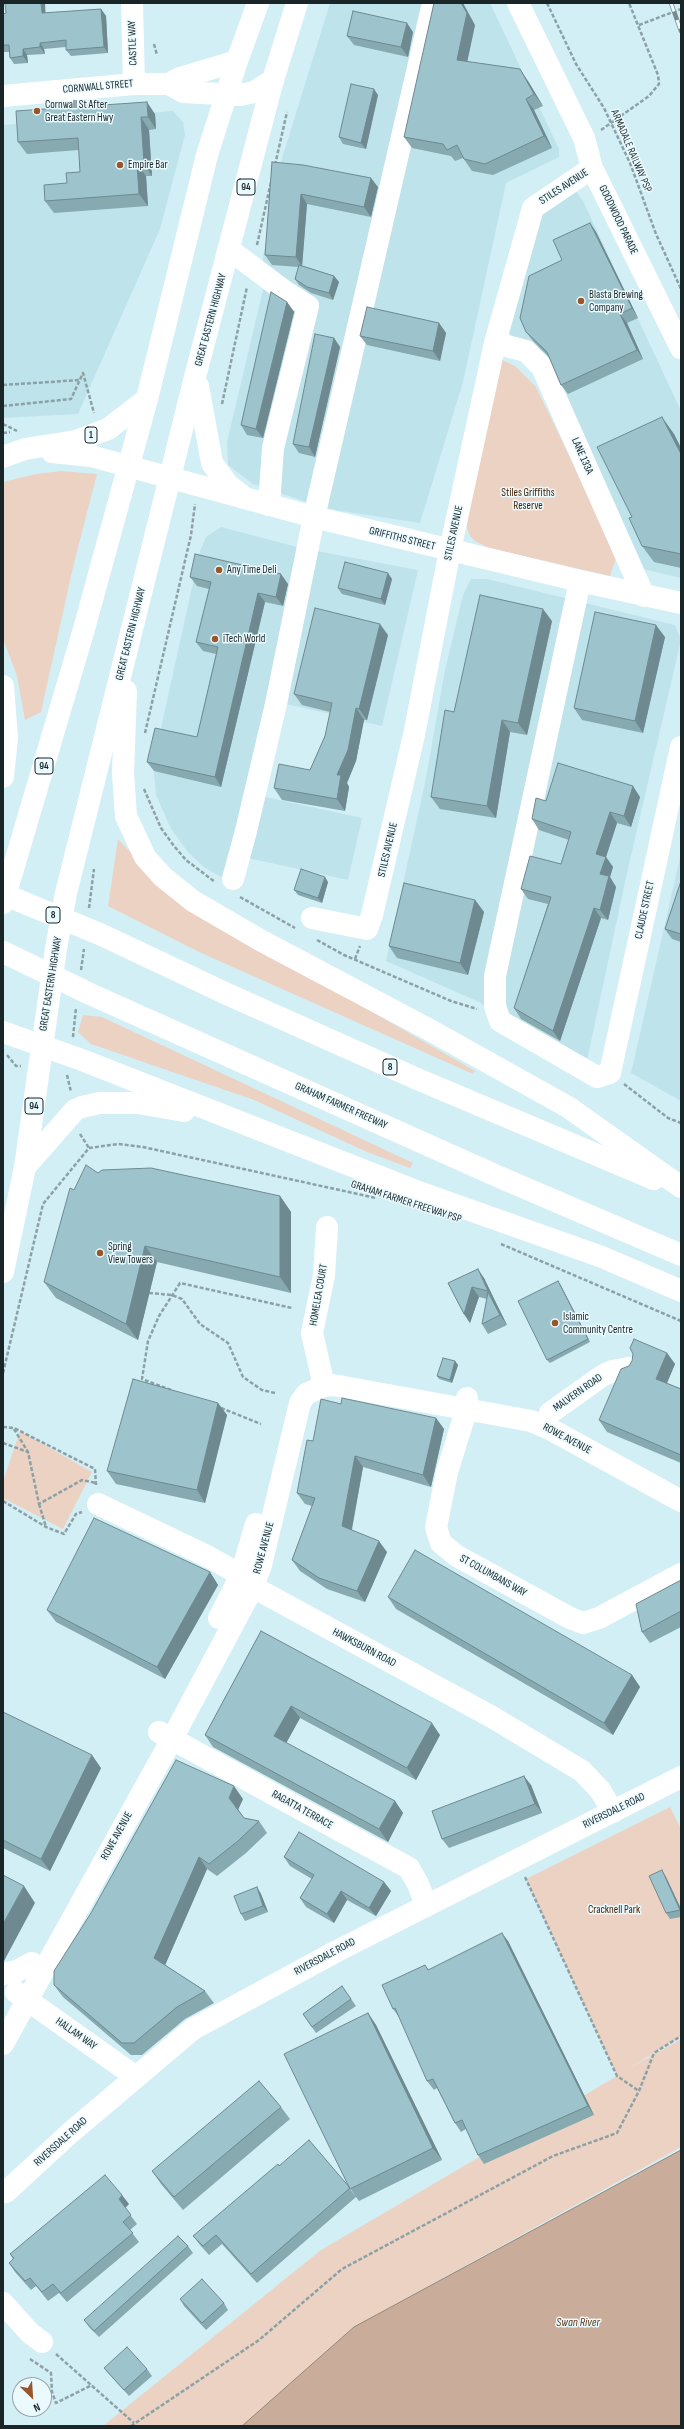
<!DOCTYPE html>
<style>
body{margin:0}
#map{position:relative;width:684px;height:2429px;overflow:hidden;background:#d3eff6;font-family:"Sofia Sans Condensed",sans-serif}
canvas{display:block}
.frame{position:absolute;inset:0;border:4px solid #1a2527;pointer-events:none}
.north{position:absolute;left:12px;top:2377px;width:40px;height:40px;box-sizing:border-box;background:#eafafe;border:1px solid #97a5a8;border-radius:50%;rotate:155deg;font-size:11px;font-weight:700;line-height:16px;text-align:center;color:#1a2527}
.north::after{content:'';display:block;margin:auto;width:14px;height:18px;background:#9a5628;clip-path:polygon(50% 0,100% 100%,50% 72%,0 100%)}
</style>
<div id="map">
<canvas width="684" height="2429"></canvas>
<div class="frame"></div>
<div class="north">N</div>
</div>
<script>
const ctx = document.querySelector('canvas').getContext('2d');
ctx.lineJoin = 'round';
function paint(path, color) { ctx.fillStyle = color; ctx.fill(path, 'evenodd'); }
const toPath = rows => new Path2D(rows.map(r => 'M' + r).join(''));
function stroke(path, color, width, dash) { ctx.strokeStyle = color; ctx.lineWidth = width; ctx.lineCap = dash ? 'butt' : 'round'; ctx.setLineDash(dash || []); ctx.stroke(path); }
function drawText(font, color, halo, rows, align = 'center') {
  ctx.font = font + ' "Sofia Sans Condensed",sans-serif'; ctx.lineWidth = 3; ctx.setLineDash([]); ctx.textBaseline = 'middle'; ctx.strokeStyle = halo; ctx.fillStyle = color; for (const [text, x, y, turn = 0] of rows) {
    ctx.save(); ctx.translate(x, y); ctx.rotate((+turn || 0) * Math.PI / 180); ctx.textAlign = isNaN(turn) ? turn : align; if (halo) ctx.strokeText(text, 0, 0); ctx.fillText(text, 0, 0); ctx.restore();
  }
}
paint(toPath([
 [330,3,490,3,559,149,559,157,506,183,463,382,420,523,328,509,253,484,228,465,227,442,263,290,263,257,280,165],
 [173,111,183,122,185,135,160,229,78,414,3,418,3,125],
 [576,191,583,201,681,411,681,578,643,569,513,337,508,332,534,225,546,209],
 [221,527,301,548,418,570,382,726,282,703,261,796,362,818,348,880,248,858,241,888,205,868,188,852,171,829,156,795,153,764,200,551,206,537],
 [471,579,487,579,675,625,681,640,627,873,586,1065,511,1024,479,1002,386,961,425,783,445,670,463,595],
 [681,853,681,1101,631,1073]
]), '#bee3eb');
paint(toPath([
 [502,360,515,366,536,387,614,549,616,558,610,576,489,548,475,541,470,536,467,528,468,511],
 [61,471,97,474,73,567,41,712,25,720,17,676,3,639,3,482,36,474],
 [118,839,165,889,308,975,475,1071,473,1074,199,952,108,906],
 [83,1015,102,1017,413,1163,410,1168,367,1152,254,1100,91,1044,78,1032],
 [20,1431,92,1472,63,1529,3,1498,3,1481],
 [670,1807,681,1829,681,2036,628,2069,681,2039,681,2147,354,2327,242,2426,103,2426,321,2250,617,2076,526,1879]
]), '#ecd2c3');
const water = toPath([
 [681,2150,681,2426,242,2426,354,2327,681,2150]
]);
paint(water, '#caac9a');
stroke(water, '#958478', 1);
stroke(toPath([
 [547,3,576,64,604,108,630,163,656,234,681,289],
 [639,25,681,9],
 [154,44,157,55],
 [601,130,649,96,659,84,658,75,629,3],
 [275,165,287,112],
 [257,245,271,182],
 [3,385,80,380],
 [222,404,247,287],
 [3,406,71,399,83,373,94,413],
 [3,424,17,431],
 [3,433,10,432],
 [145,733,191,535,195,504],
 [144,789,161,828,174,846,186,860,215,882],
 [240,897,295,928],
 [89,908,94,869],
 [317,940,344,955,451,1001,477,1009],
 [355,959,360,946],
 [81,970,84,949],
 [73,1037,76,1008],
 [7,1055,16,1066,21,1066],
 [67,1075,71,1092],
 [624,1084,668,1118,681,1123],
 [80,1134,89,1148],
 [89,1148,118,1144,143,1147,376,1198],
 [501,1244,681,1321],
 [149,1293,172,1295,182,1299,200,1324,228,1343,243,1377,262,1390,275,1393],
 [3,1373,43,1204,89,1148],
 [171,1390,142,1379,148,1341,159,1316,180,1283,292,1308],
 [221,1408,261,1424],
 [3,1427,14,1428,95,1469,96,1485],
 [14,1429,28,1452],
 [3,1443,28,1452,39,1504,82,1480,96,1483],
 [3,1501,46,1527,64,1534,76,1514,82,1512],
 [39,1504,46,1527],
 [525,1877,617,2076,639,2091],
 [56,2354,134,2423],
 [30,2359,51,2373,52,2392,56,2403,92,2385],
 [131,2426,259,2340,342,2269,553,2156,617,2133,639,2091,654,2053,681,2036]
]), '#8ca1a6', 2.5, [4, 2]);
stroke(toPath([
 [132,3,134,84],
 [518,3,584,138,592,168,681,348],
 [169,84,183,92,240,95,254,92,273,80],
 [3,96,134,84,169,84,180,78,237,61],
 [230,250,283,290,308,306,273,448,269,505],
 [495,343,526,351,542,367,644,596],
 [171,478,314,517,580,581,681,603],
 [580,581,495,976,495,1006,500,1021,597,1077,610,1073,681,747],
 [233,879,246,831,276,704,314,517,433,3],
 [312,918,367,929,372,915,414,735,450,550,495,343,533,208,592,168],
 [324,1386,312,1333,324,1275,327,1227],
 [467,1398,466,1411,447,1472,436,1527,441,1543,457,1556,570,1618,583,1623,599,1618,681,1574],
 [550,1413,602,1376,612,1371,629,1368],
 [98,1504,209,1557,241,1575,253,1587,492,1717,582,1771,600,1790,613,1812],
 [219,1618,241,1575,256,1524],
 [159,1732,409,1868,418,1884,426,1905],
 [3,1974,17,1971,32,1963],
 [16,1992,136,2077],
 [3,2044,172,1739,253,1587,261,1565,300,1403,306,1394,324,1386,333,1385,531,1421,550,1429,681,1501],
 [6,2192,70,2133,193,2029,337,1951,681,1777],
 [3,2303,30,2333,42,2342]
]), '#fff', 22);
stroke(toPath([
 [198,386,212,463,228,485,245,498],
 [52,452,91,456,171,478],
 [3,457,25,449,76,441,108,429,147,399],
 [3,686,7,738,3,777],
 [126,691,123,774,126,816,145,857,163,877,193,901,260,940,428,1029,568,1107,681,1187],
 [3,894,102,935,227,994,415,1078,654,1179],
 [3,903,84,629,147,399,207,155,237,61,258,3],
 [3,952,90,994,497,1176,681,1255],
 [3,1032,82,1060,416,1191,602,1257,681,1291],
 [25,1167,75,1110,82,1107,99,1103,138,1103,184,1111],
 [3,1272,25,1167,56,949,66,893,196,373,273,80,297,3]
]), '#fff', 22);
const rail = toPath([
 [671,3,681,31]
]);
stroke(rail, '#778b8f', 4.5);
stroke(rail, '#eafafe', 3, [9]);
paint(toPath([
 [101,9,106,16,108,53,71,56,66,50,66,47,44,49,45,54,27,55,28,63,14,64,10,58,9,52,3,52,3,14,46,13],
 [475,25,467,62,528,81,543,106,534,110,552,148,493,175,472,171,463,158,455,161,451,156,412,148,404,137],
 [413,32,408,57,354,45,347,36],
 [378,95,366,149,343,144,339,137],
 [155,114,156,129,149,130,152,176,146,176,148,206,54,213,45,201,80,172,79,150,27,154,18,142],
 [272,162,378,187,371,217,307,204,302,266,334,276,339,282,333,300,311,293,299,285,295,279,299,267,272,265,265,255],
 [590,223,596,232,638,318,627,323,643,359,568,394,561,385,549,357,533,341,526,332,562,260],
 [287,302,294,312,263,438,247,435,241,425],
 [439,323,446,333,440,361,367,345,360,336],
 [334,338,340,347,315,457,299,453,293,444],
 [674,434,681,448,681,568,654,562,642,546,632,517],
 [190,577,288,584,283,606,265,602,221,787,154,771,147,762,197,737,216,654,203,651,196,642,209,589,197,586],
 [392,579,385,605,342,594,338,588],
 [552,621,527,735,510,732,496,818,440,809,431,797,454,712],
 [388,635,367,720,364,720,356,761,347,783,349,787,345,811,282,800,274,788,310,770,325,736,330,712,302,705,294,694],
 [665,637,643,733,582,720,574,708],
 [640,797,631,827,617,823,606,857,613,867,610,877,616,887,608,920,601,918,560,1041,521,1019,514,1008,548,904,528,899,521,889,561,864,569,840,539,830,532,819,546,801],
 [681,881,681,942,672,939,665,929],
 [328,882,322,903,298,895,294,890],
 [475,900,484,912,468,975,397,958,389,946],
 [98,1173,280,1196,291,1212,291,1293,157,1262,138,1340,56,1298,44,1282,74,1190],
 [484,1278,507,1325,488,1334,482,1324,487,1299,479,1297,470,1323,464,1314,448,1283],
 [560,1284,590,1342,550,1363,547,1360],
 [667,1353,675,1364,667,1383,681,1389,681,1463,607,1432,599,1420],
 [455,1361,458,1365,452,1383,439,1379,437,1376],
 [218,1403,227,1415,205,1503,116,1484,107,1471],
 [341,1404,436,1418,444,1429,431,1487,363,1467,352,1530,387,1552,365,1602,327,1589,300,1571,292,1560,312,1506,305,1504,297,1493,313,1441],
 [210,1572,218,1585,165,1679,56,1622,47,1610],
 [681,1580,681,1627,650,1643,642,1632],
 [388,1597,632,1675,640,1687,613,1735,396,1609],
 [261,1631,440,1735,416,1780,300,1718,286,1743,395,1801,403,1813,388,1842,213,1747,205,1735],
 [3,1712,101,1768,50,1871,3,1848],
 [531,1785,542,1813,449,1848,442,1839],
 [243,1799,238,1809,244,1818,259,1821,267,1833,246,1853,217,1876,207,1869,165,1965,205,1991,214,2003,185,2019,142,2055,131,2055,63,1997,54,1985],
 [284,1857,384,1882,391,1891,376,1916,347,1900,334,1923,306,1907,300,1898,312,1879,290,1866],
 [666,1877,681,1909,681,1917,670,1919,666,1913],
 [257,1887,261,1894,268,1912,245,1921,241,1914],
 [508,1941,594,2115,484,2164,478,2155,466,2129,461,2132,455,2123,437,2088,434,2090,427,2081,400,2017,399,2017,393,2009,425,1965,429,1970],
 [342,1986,356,2006,316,2033,303,2014],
 [368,2013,376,2025,442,2160,359,2201,350,2189],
 [281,2107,290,2119,183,2210,161,2184,152,2171],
 [279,2166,350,2188,356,2197,257,2283,222,2244,209,2255,200,2245,193,2236],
 [129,2204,125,2208,137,2224,130,2230,139,2242,67,2302,59,2293,48,2301,36,2286,31,2290,15,2272,9,2263,13,2259,10,2254],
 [188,2246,193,2253,99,2337,89,2327,84,2320],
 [180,2299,224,2303,228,2310,206,2330,184,2306],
 [104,2368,147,2369,152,2376,129,2396,109,2374]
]), '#87a9b0');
paint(toPath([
 [41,3,45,3,46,20,42,13],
 [461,3,463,3,475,25,465,72,457,60],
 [101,9,106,16,108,53,104,47],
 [407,23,413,32,408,57,401,47],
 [40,43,44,49,45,54,40,47],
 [23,49,27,55,28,63,23,56],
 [520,69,528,81,543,106,534,94],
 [374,89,378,95,366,149,361,143],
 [526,99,534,110,552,148,544,136],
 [147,102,155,114,156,129,148,117],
 [141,117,149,130,152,176,144,164],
 [137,164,146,176,148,206,139,194],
 [371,178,378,187,371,217,364,207],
 [301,194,307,204,302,267,296,257],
 [590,223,596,232,638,318,632,308],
 [334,276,339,282,333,300,329,293],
 [287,302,294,312,263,438,256,429],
 [620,314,627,323,643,359,637,350],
 [439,323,446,333,440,361,433,351],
 [334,338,340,347,315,457,309,447],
 [662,417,674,434,681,448,681,454],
 [388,573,392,579,385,605,381,599],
 [281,574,288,584,283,606,276,597],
 [258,593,265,602,221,787,215,777],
 [543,609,552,621,527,735,518,723],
 [380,624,388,635,367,720,359,709],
 [656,625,665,637,643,733,635,721],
 [356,708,364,720,356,761,347,783,349,787,345,811,337,799,337,775],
 [502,720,510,732,496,818,487,806],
 [633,786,640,797,631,827,624,816],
 [610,812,617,823,606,857,613,867,610,877,616,887,608,920,600,910,600,874,596,854],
 [325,877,328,882,322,903,318,898],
 [475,900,484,912,468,975,460,963],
 [594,908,601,918,560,1041,553,1031],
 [280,1196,291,1212,291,1293,280,1277],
 [145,1246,157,1262,138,1340,126,1324],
 [478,1269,484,1278,495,1301,488,1291],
 [558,1281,560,1284,590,1342,588,1339],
 [472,1287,479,1297,470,1323,464,1314],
 [488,1292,495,1301,507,1325,500,1315],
 [667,1353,675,1364,664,1390,656,1379],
 [455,1361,458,1365,452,1383,450,1380],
 [218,1403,227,1415,205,1503,197,1490],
 [436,1418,444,1429,431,1487,423,1475],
 [355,1456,363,1467,350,1538,342,1526],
 [379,1541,387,1552,365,1602,357,1591],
 [210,1572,218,1585,165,1679,157,1667],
 [632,1675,640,1687,613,1735,604,1723],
 [291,1706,300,1718,283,1749,274,1736],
 [432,1723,440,1735,416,1780,407,1768],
 [92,1755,101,1768,50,1871,41,1859],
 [524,1776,531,1785,542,1813,535,1804],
 [234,1786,243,1799,238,1810,229,1798],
 [395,1801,403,1813,388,1842,379,1829],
 [199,1857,207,1869,163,1970,154,1958],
 [662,1870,666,1877,681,1909,681,1912],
 [384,1882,391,1891,376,1916,369,1908],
 [24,1886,35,1903,4,1961,3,1960,3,1924],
 [257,1887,261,1894,268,1912,263,1906],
 [341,1891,347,1900,334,1923,327,1914],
 [502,1933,508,1941,594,2115,588,2106],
 [368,2013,376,2025,442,2160,433,2148],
 [122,2195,129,2204,125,2208,119,2199]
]), '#6e8990');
const building = toPath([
 [5,3,41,3,42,13,101,9,104,47,66,50,66,40,40,43,40,47,23,49,23,56,10,58,9,45,3,45,3,14,6,13,5,3],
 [434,3,461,3,467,13,457,60,520,69,534,94,526,99,544,136,485,164,464,159,457,145,447,150,443,144,404,137,434,3],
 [353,11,407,23,401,47,347,36,353,11],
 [351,84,374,89,361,143,339,137,351,84],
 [147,102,148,117,141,117,144,164,137,164,139,194,45,201,44,185,67,183,66,173,80,172,78,138,18,142,16,111,147,102],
 [272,162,303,165,371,178,364,207,301,194,296,257,265,255,272,162],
 [590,223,632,308,620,314,637,350,561,385,547,352,526,332,520,318,529,276,562,260,553,240,590,223],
 [299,265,334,276,329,293,307,287,295,279,299,265],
 [271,292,287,302,256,429,241,425,271,292],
 [367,307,439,323,433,351,360,336,367,307],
 [315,334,334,338,309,447,293,444,315,334],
 [662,417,681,454,681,554,642,546,629,518,632,517,597,447,662,417],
 [195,554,281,574,276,597,258,593,215,777,147,762,155,728,197,737,218,647,196,642,211,582,190,577,195,554],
 [345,562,388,573,381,599,338,588,345,562],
 [480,595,543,609,518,723,502,720,487,806,431,797,445,710,454,712,480,595],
 [315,608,380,624,359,709,356,708,348,750,337,775,341,775,337,799,274,788,279,764,310,770,325,736,332,703,294,694,315,608],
 [595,612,656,625,635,721,574,708,595,612],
 [558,763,633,786,624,816,610,812,596,854,606,857,600,874,609,876,600,910,594,908,553,1031,514,1008,551,897,521,889,530,856,561,864,571,832,532,819,536,798,546,801,558,763],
 [301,869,325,877,318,898,294,890,301,869],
 [681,881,681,934,665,929,681,881],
 [404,883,475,900,460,963,389,946,404,883],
 [86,1165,98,1173,102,1170,151,1168,280,1196,280,1277,145,1246,126,1324,44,1282,70,1188,74,1190,86,1165],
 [478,1269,488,1291,472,1287,464,1314,448,1283,478,1269],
 [558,1281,588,1339,547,1360,518,1301,558,1281],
 [488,1292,500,1315,482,1324,488,1292],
 [634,1339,667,1353,656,1379,681,1389,681,1455,599,1420,621,1369,629,1366,632,1361,633,1354,630,1348,634,1339],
 [443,1358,455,1361,450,1380,437,1376,443,1358],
 [133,1379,218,1403,197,1490,107,1471,133,1379],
 [342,1398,436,1418,423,1475,355,1456,342,1526,379,1541,357,1591,319,1578,292,1560,315,1498,297,1493,307,1440,313,1441,321,1399,341,1404,342,1398],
 [94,1518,210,1572,157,1667,47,1610,94,1518],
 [415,1550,632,1675,604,1723,388,1597,415,1550],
 [681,1580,681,1611,642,1632,636,1604,681,1580],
 [261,1631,432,1723,407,1768,291,1706,274,1736,395,1801,379,1829,205,1735,261,1631],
 [3,1712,92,1755,41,1859,3,1840,3,1712],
 [176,1760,234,1786,229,1798,244,1818,259,1821,238,1841,209,1864,199,1857,154,1958,205,1991,177,2007,134,2043,122,2043,54,1985,54,1971,91,1913,176,1760],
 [524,1776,535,1804,442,1839,432,1811,524,1776],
 [299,1832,384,1882,369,1908,341,1891,327,1914,300,1898,314,1875,284,1857,299,1832],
 [662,1870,680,1910,666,1913,649,1876,662,1870],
 [3,1875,24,1886,3,1924,3,1875],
 [257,1887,263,1906,241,1914,234,1896,257,1887],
 [502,1933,588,2106,478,2155,462,2120,455,2123,433,2079,427,2081,395,2008,393,2009,382,1985,425,1965,428,1970,502,1933],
 [342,1986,351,1999,312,2027,303,2014,342,1986],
 [368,2013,433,2148,350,2189,284,2054,368,2013],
 [259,2081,281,2107,174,2197,152,2171,259,2081],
 [309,2140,350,2188,251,2274,216,2235,203,2246,193,2236,278,2164,279,2166,309,2140],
 [105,2175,122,2195,119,2199,131,2215,123,2222,133,2233,61,2293,53,2284,42,2292,30,2278,25,2281,9,2263,14,2258,10,2254,105,2175],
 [178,2236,188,2246,94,2331,84,2320,178,2236],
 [202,2279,224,2303,202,2323,180,2299,202,2279],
 [127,2347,147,2369,124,2390,104,2368,127,2347]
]);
paint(building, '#9dc4cd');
stroke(building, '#6e8990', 1);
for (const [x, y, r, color] of [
 [37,111,4,"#9a5628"],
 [120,165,4,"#9a5628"],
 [581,301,4,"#9a5628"],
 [219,570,4,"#9a5628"],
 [215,639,4,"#9a5628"],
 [100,1253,4,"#9a5628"],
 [555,1323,4,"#9a5628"]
]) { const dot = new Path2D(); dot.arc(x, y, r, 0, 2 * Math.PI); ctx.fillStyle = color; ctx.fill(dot); stroke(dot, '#eafafe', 1.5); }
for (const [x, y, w] of [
 [246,187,18],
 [91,435,12],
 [44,766,18],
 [53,915,14],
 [390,1067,14],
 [34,1106,18]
]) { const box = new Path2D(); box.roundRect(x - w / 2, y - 8, w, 16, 3); ctx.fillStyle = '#eafafe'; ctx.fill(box); stroke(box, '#1a2527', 1); }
drawText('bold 10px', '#1a2527', null, [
 ["94",246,187],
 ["1",91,435],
 ["94",44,766],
 ["8",53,915],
 ["8",390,1067],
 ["94",34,1106]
]);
drawText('11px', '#1a2527', '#eafafe', [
 ["CASTLE WAY",133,43,-92],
 ["CORNWALL STREET",98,87,-5],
 ["ARMADALE RAILWAY PSP",631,151,67],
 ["STILES AVENUE",564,187,-33],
 ["GOODWOOD PARADE",618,220,64],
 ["GREAT EASTERN HIGHWAY",211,320,-75],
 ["LANE 133A",582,456,66],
 ["STILES AVENUE",454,533,-78],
 ["GRIFFITHS STREET",402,539,14],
 ["GREAT EASTERN HIGHWAY",131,634,-76],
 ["STILES AVENUE",388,850,-77],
 ["CLAUDE STREET",645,910,-78],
 ["GREAT EASTERN HIGHWAY",51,984,-81],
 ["GRAHAM FARMER FREEWAY",341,1106,24],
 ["GRAHAM FARMER FREEWAY PSP",406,1202,18],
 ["HOMELEA COURT",319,1295,-80],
 ["MALVERN ROAD",578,1393,-35],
 ["ROWE AVENUE",567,1439,28],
 ["ROWE AVENUE",264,1548,-75],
 ["ST COLUMBANS WAY",493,1576,29],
 ["HAWKSBURN ROAD",364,1648,28],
 ["RAGATTA TERRACE",302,1810,29],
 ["RIVERSDALE ROAD",614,1811,-26],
 ["ROWE AVENUE",117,1836,-61],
 ["RIVERSDALE ROAD",325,1957,-28],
 ["HALLAM WAY",76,2034,35],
 ["RIVERSDALE ROAD",61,2142,-42]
]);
drawText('11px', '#1a2527', '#eafafe', [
 ["Cornwall St After",45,105],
 ["Great Eastern Hwy",45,118],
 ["Empire Bar",128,165],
 ["Blasta Brewing",589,295],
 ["Company",589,308],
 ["Any Time Deli",227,570],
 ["iTech World",223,639],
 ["Spring",108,1247],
 ["View Towers",108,1260],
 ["Islamic",563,1317],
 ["Community Centre",563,1330]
], 'left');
drawText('11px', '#492102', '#eafafe', [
 ["Stiles Griffiths",528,493],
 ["Reserve",528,506],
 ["Cracknell Park",614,1910]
]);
drawText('italic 12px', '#653a1e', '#eafafe', [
 ["Swan River",578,2323]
]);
</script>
